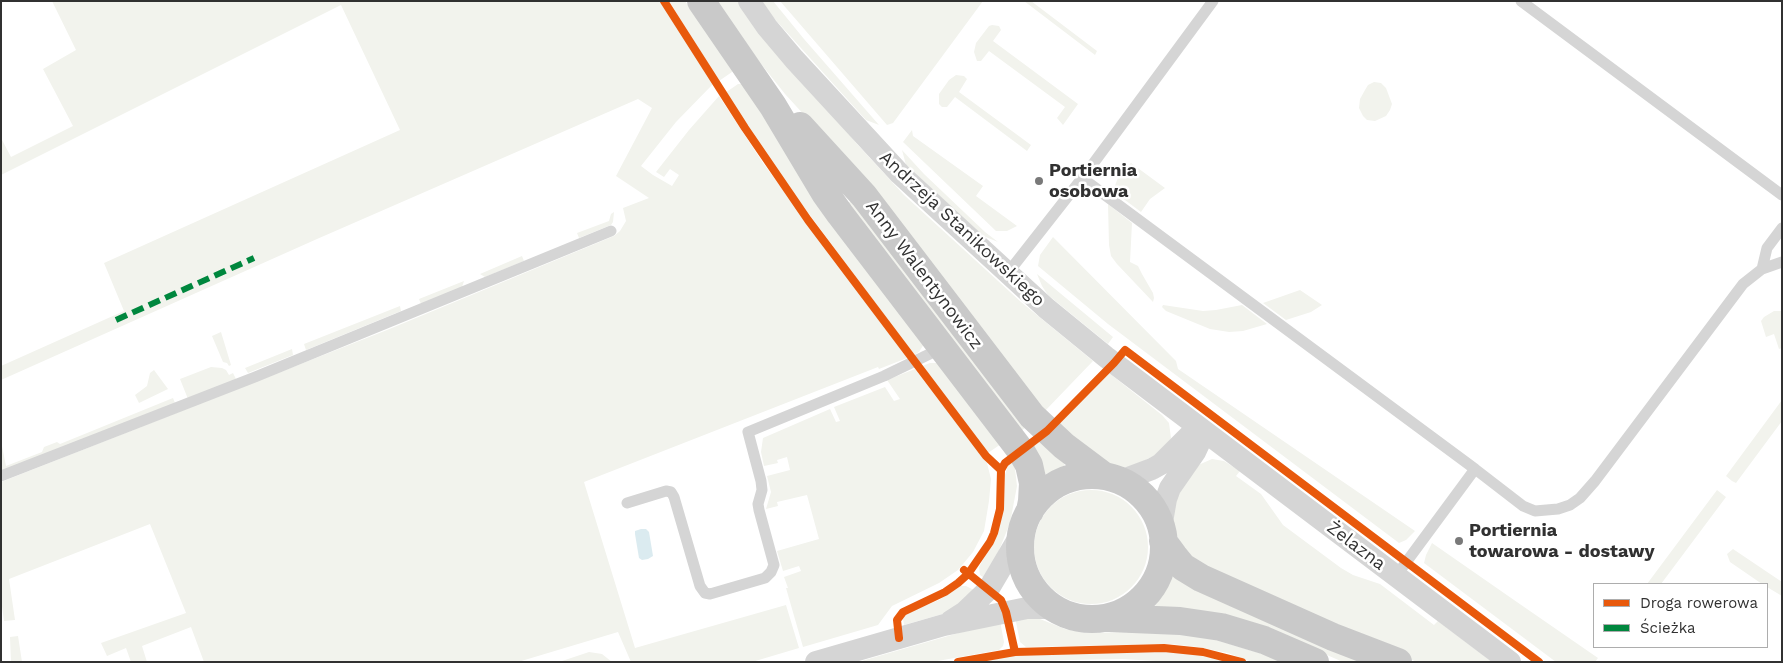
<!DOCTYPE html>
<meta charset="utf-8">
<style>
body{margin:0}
#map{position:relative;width:1783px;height:663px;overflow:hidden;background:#fff;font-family:"Work Sans",sans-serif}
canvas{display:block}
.frame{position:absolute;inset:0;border:2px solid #313131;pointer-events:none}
.legend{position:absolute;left:1593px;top:583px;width:175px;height:65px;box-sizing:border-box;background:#fff;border:1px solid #adadad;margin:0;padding:6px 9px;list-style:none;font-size:15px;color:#313131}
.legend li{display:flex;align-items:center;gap:10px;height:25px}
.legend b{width:25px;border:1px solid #adadad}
</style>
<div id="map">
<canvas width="1783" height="663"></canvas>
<div class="frame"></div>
<ul class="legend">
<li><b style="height:6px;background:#e8590c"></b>Droga rowerowa</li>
<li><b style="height:6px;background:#00873e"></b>Ścieżka</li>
</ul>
</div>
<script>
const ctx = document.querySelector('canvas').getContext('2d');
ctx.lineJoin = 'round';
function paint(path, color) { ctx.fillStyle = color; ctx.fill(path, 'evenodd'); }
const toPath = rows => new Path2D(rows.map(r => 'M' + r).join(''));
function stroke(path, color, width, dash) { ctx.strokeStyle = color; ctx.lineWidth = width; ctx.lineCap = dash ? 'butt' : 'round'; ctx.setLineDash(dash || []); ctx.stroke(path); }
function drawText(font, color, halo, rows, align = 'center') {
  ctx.font = font + ' "Work Sans",sans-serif'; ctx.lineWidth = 5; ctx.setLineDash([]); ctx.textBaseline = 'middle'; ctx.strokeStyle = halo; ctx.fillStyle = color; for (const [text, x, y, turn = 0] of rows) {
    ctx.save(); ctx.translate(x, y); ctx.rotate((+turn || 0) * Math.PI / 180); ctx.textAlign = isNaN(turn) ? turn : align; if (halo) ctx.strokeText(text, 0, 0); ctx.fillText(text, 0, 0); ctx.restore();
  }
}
paint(toPath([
 [52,1,660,1,713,84,676,122,641,166,653,175,672,186,679,175,670,169,664,177,656,172,689,130,719,96,763,163,907,358,879,369,878,367,584,482,635,648,786,605,799,648,752,662,631,662,618,632,518,662,204,662,191,627,142,646,147,662,131,662,126,648,107,656,101,643,186,613,150,524,9,579,15,620,4,621,1,599,1,482,387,330,614,236,620,231,626,221,623,208,649,198,616,176,652,108,638,99,317,239,1,380,1,366,124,311,104,263,400,130,341,5,1,175,1,138,11,157,73,126,43,69,76,50],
 [669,1,685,1,732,68,732,72,719,81],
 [716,1,740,1,857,144,904,195,1021,302,1093,361,1044,412,872,189,785,94,758,60],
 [762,1,773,1,804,39,879,125,866,120,772,16],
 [780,1,983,1,893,123,887,125],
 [1024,1,1031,1,1097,51,1095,55],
 [992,25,999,26,1001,30,993,41,1078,104,1063,125,1057,118,1065,107,989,51,981,61,977,61,974,52,976,43,989,26],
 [956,75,964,76,967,79,959,92,1031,145,1027,151,955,97,947,107,942,107,939,104,939,94,949,80],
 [1374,82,1381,83,1386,88,1392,104,1390,110,1386,116,1375,121,1367,120,1363,116,1359,108,1360,99,1365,90,1368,85],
 [738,84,744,84,924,344,919,352,914,355,763,152,725,93],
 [912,130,913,136,983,186,976,196,1017,226,1007,231,996,231,903,142],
 [902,150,924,174,985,232,998,242,981,235,906,165],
 [1131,163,1165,188,1150,199,1141,212,1113,191,1119,175],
 [851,201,1026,427,1020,432,848,203],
 [1108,204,1132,223,1130,262,1138,266,1142,274,1153,293,1154,298,1153,302,1117,264,1111,256,1109,245],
 [614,212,613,222,611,225,579,238,577,233,609,221,611,214],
 [1053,237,1176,361,1178,369,1415,531,1406,540,1399,543,1108,324,1038,266,1040,255],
 [522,256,524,261,485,277,480,274],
 [1037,274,1113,337,1108,344,1048,295,1042,286],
 [464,281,462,287,421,304,419,299],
 [1300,290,1322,305,1311,312,1286,320,1263,303],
 [1163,305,1203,311,1216,310,1242,305,1267,324,1243,331,1229,332,1210,329,1166,311,1162,307],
 [400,306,401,311,306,350,304,344],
 [1774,311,1782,311,1782,348,1779,349,1774,334,1766,337,1761,321,1764,317],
 [221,332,231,365,229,366,227,363,223,362,212,336],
 [292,349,293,355,248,373,245,368],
 [930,363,939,363,1001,444,988,453,922,366],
 [211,367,222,368,226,370,229,375,233,373,236,379,188,399,180,379],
 [915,369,987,463,991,479,989,501,984,531,973,552,958,570,939,583,892,606,878,625,803,647,786,588,788,588,784,577,801,571,799,566,783,571,777,551,819,539,807,495,777,502,778,506,766,509,771,492,767,476,790,470,787,457,777,460,778,463,764,466,761,452,763,438,830,409,836,422,840,421,834,407,885,387,894,401,900,399,887,380],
 [154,370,168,389,139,403,135,395,147,386,150,373],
 [1109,373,1162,415,1169,423,1171,438,1166,450,1129,468,1113,465,1103,460,1058,425],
 [173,398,175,403,1,471,1,441,6,466,42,452,44,447,57,442,60,444],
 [1782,400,1782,421,1736,483,1732,481,1726,476],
 [1040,440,1065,462,1064,466,1044,475,1031,447],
 [1212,459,1224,461,1240,471,1236,476,1261,494,1283,525,1341,568,1353,575,1380,584,1434,625,1438,621,1492,662,1417,662,1201,565,1184,549,1177,536,1173,521,1173,502,1196,466],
 [1012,460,1015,469,1017,486,1010,523,987,580,980,575,979,567,996,536,1001,520,1004,502,1005,475,1008,465],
 '1034 547a57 57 0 1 1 114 0a57 57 0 1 1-114 0Z',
 [1717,490,1726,497,1661,584,1647,584],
 [1432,543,1514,600,1598,658,1595,662,1556,662,1424,563,1426,555],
 [1733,549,1782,582,1782,596,1767,587,1767,584,1762,584,1730,562,1727,554],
 [1173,576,1362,662,1343,662,1288,638,1157,607,1155,606],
 [961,586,966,586,978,592,946,613,904,625,903,619,907,613,939,600],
 [1015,617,1040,619,1065,629,1086,633,1177,631,1193,633,1289,662,1252,662,1228,653,1198,647,1171,644,1026,647,1020,642],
 [1000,621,1004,642,1003,646,999,650,932,662,858,662],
 [18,636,22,662,11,662,10,637],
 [1166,651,1193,653,1229,662,1173,662,1122,659,975,662,1014,655],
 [589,652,602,654,612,662,559,662]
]), '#f2f3ed');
paint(toPath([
 [641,529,646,529,649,532,653,556,648,559,642,560,639,558,635,534,635,531]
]), '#dbebf0');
stroke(toPath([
 [1521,1,1782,195],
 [1082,178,1475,469],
 [1762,269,1767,248,1782,228],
 [1007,274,1087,172,1213,1],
 [1,476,255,377,611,231],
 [627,503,666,491,671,492,674,497,700,586,705,593,710,594,765,578,771,572,774,565,759,510,758,504,762,490,761,481,748,432,884,376,942,348],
 [1396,576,1475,469,1523,506,1535,511,1558,509,1570,505,1580,498,1595,481,1743,284,1762,269,1782,262]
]), '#d5d5d5', 11);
stroke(toPath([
 [749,1,767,27,794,59,900,174,1046,308,1106,357,1510,662],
 [1120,481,1152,469,1161,464,1189,436,1202,430],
 [1161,528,1166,499,1170,488,1195,452,1202,437,1202,430],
 [951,621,965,612,988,590,1021,534],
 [816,662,944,625,1027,608,1054,608]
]), '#d5d5d5', 22);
stroke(toPath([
 [701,1,773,106,825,193,840,214,1021,451,1029,465,1033,483,1032,501,1030,511],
 [800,126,864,196,1032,416,1064,446,1104,476],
 '1020 547a72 72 0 1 1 144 0a72 72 0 1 1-144 0Z',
 [1163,541,1174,556,1183,567,1201,578,1333,637,1398,662],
 [1109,618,1180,621,1221,627,1264,640,1315,662]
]), '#c9c9c9', 28);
stroke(toPath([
 [116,320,254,258]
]), '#00873e', 6, [12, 6]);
stroke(toPath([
 [664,1,745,128,808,220,986,456,1001,470],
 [964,570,1001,600,1006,612,1015,652],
 [899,638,897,620,903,612,945,592,958,583,968,574,990,542,994,533,1000,509,1001,470,1005,463,1047,431,1114,363,1125,350,1539,662],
 [958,662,1015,652,1164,648,1203,652,1242,662]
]), '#e8590c', 8);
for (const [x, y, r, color] of [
 [1039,181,5,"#797979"],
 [1459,541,5,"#797979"]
]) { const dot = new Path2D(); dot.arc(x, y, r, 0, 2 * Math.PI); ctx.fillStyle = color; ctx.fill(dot); stroke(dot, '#fff', 2); }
drawText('bold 18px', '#313131', '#fff', [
 ["Portiernia",1049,171],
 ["osobowa",1049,192],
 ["Portiernia",1469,531],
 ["towarowa - dostawy",1469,552]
], 'left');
drawText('18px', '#313131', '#fff', [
 ["Andrzeja Stanikowskiego",962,229,43],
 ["Anny Walentynowicz",924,275,53],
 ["Żelazna",1356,546,37]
]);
</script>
